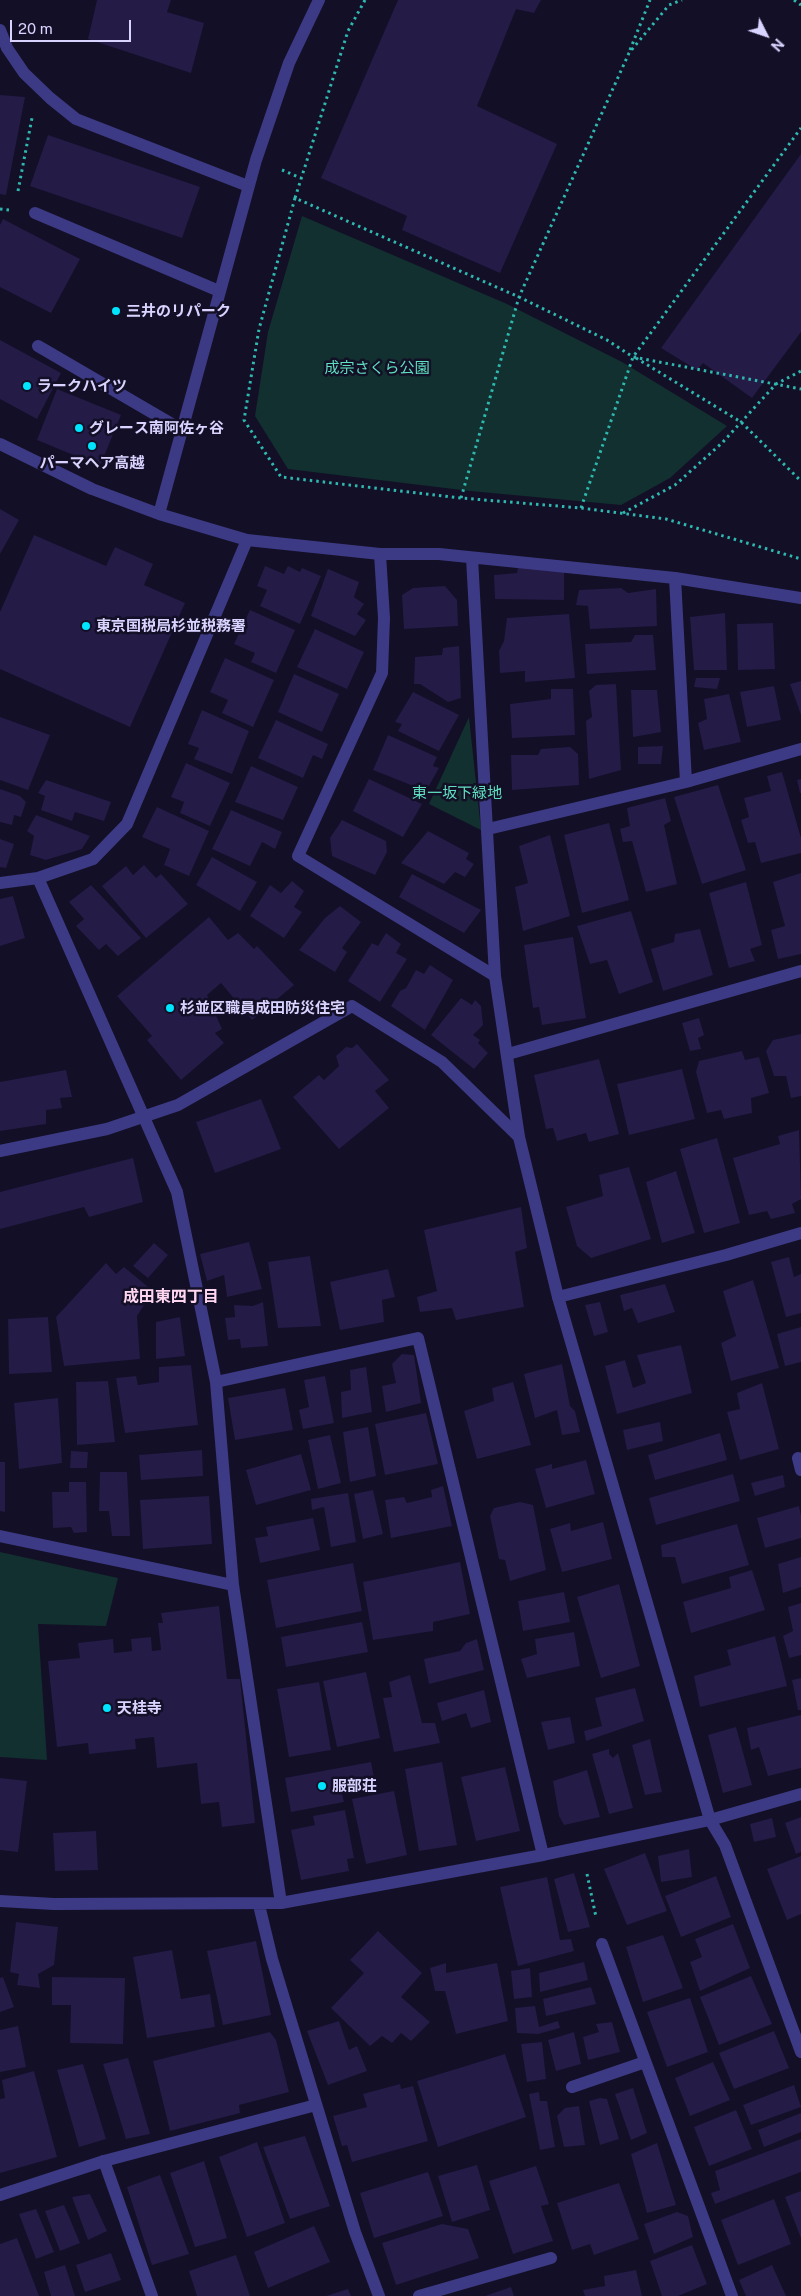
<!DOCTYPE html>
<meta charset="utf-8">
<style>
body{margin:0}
#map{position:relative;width:801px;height:2296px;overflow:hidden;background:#130f26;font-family:"Public Sans",sans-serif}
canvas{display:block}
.north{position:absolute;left:741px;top:10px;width:50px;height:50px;-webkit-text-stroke:4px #130f26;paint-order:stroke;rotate:131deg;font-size:14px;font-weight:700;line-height:20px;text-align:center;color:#d9d4ff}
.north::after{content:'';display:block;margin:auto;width:18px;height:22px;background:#d9d4ff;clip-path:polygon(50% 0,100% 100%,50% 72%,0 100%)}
.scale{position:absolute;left:10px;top:20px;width:121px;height:22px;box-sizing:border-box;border:2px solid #d9d4ff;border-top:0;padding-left:6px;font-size:15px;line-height:18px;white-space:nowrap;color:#d9d4ff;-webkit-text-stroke:4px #130f26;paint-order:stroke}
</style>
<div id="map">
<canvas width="801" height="2296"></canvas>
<div class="north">N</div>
<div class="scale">20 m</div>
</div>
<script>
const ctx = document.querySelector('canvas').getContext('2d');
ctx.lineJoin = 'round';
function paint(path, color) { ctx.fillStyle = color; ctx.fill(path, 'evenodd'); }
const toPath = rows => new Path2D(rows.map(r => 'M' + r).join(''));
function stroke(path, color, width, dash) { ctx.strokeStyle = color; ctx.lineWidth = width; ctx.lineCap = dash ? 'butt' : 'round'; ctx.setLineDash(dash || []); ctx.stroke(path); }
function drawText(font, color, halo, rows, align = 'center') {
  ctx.font = font + ' "Public Sans","Noto Sans JP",sans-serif'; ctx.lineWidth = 5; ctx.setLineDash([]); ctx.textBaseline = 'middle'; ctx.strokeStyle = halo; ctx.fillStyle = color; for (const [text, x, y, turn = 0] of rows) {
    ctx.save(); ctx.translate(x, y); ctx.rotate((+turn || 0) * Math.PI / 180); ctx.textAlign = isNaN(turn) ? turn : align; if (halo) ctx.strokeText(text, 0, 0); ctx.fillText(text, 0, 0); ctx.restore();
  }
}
paint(toPath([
 [302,216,507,304,622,362,727,426,670,478,621,505,470,491,288,469,255,416,268,332],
 [469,717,481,830,429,804],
 [0,1552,118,1578,106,1626,38,1624,47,1760,0,1757]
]), '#12302f');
paint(toPath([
 [97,0,171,0,167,12,204,23,191,73,88,39],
 [398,0,541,0,534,13,516,9,477,106,557,144,500,273,402,230,407,216,321,178],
 [0,95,25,97,6,195,0,194],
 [48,135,200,187,182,238,30,186],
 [801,154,801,332,752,398,703,363,697,370,661,348],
 [3,219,80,259,51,313,0,287,0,225],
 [0,340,61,373,37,419,0,399],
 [57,389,121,415,100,466,37,440],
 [0,509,19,520,0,554],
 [34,535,106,566,115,547,153,564,144,585,185,603,130,727,0,669,0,612],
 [265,566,284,574,288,566,300,572,302,568,321,576,300,624,260,606,267,590,257,586],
 [518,567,564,568,564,600,495,599,494,575,517,573],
 [328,569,359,582,354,597,364,604,357,614,366,620,355,636,311,616],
 [445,586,457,600,458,626,404,629,402,595,413,588],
 [621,588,628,593,656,589,657,626,590,629,588,606,576,605,579,590],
 [250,610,295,630,276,673,251,662,255,653,234,644],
 [725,613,727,670,694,670,690,617],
 [569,614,575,678,525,682,525,671,500,673,499,651,504,641,507,618],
 [773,623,775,669,738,670,737,624],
 [315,629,364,652,347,689,297,667],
 [635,635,653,635,656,670,587,674,585,644,631,642],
 [459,646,461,698,448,702,420,684,414,684,415,657,442,655,443,648],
 [225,658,274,680,253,727,222,713,228,700,210,692],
 [294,674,339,694,322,732,278,712],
 [696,678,720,678,717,689,694,687],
 [801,681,801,715,790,684],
 [616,684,621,770,589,779,586,721,592,717,589,691,596,685],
 [774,686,781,720,747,727,740,692],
 [551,689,573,689,575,735,512,738,510,704,551,699],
 [631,690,657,690,661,732,633,737],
 [413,692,459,715,439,751,398,731,402,724,395,722],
 [729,694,741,742,704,750,698,723,707,719,704,699],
 [202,710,249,731,232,774,194,759,199,748,188,744],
 [0,717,50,735,28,790,0,780],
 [276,720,328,744,322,759,313,755,303,778,258,758],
 [388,735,437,757,433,766,439,768,426,791,373,770],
 [663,746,661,764,638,764,638,747],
 [570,747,578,754,579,785,512,790,511,755,538,755,541,749],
 [186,763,230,783,210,826,180,813,184,802,171,797],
 [251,766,298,787,283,820,235,802],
 [782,772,801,838,801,853,761,863,755,842,748,843,741,820,749,817,744,798,771,791,767,776],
 [369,779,422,804,403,837,353,811],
 [801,779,801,793,800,793,797,780],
 [46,780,111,802,104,821,75,812,72,821,41,810,45,796,38,793],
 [718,785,746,870,702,884,674,797],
 [0,789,20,796,26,802,21,817,14,815,12,825,0,822],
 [665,798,671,821,664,825,677,884,646,892,632,841,623,842,620,829,630,826,627,808],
 [157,807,209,831,189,876,164,865,170,849,142,837],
 [231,810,282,832,275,849,262,842,250,866,212,849],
 [36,815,90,836,82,849,46,860,30,855,34,836,27,831],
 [342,820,386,841,387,852,375,875,332,856,330,838],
 [609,823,629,900,582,913,564,835],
 [428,831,469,853,466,859,474,864,465,877,455,872,444,884,401,863],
 [550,835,570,916,523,931,515,887,528,883,519,846],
 [0,839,14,844,6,868,0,867],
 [212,857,257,882,240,911,196,885],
 [144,865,156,878,161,874,188,904,146,938,102,886,126,866,133,875],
 [801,873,801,954,778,959,771,930,785,926,773,882],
 [412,874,481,910,464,933,399,897],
 [292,881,304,891,294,907,302,912,284,938,250,916,270,885,281,893],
 [746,882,762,945,750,949,755,961,729,968,709,893],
 [91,885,141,938,118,956,106,944,99,950,76,926,84,919,69,902],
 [13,896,25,938,0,946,0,899],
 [340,906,361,922,342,948,347,952,335,972,299,950,325,918],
 [631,911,653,982,619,994,607,960,590,964,577,926],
 [209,917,228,940,238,933,254,949,257,946,294,985,252,1020,221,983,207,995,222,1029,215,1033,224,1043,181,1080,147,1040,152,1036,117,996],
 [700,929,713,975,663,991,651,949,674,942,675,934],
 [386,933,401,944,396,953,407,959,380,1002,348,981,372,943,378,946],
 [573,937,586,1018,542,1025,539,1007,533,1008,524,945],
 [430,965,453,980,425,1030,391,1006,400,991,406,988,416,970,424,974],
 [461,998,472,1005,475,1000,481,1006,483,1025,473,1035,480,1040,478,1043,488,1053,474,1069,431,1035],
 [699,1018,704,1035,698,1038,701,1049,690,1051,682,1023],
 [801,1034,801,1096,791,1098,786,1076,774,1076,766,1051,773,1040],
 [357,1044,389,1080,375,1091,389,1108,339,1149,293,1097,319,1075,324,1080,339,1066,336,1056,346,1047,352,1048],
 [742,1051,745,1060,759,1057,769,1093,751,1098,752,1113,724,1119,721,1110,707,1113,696,1072,699,1061],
 [599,1059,619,1134,589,1142,586,1133,557,1141,553,1128,546,1129,534,1075],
 [682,1069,695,1119,629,1135,617,1084],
 [66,1070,72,1097,60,1098,62,1108,46,1110,46,1124,0,1131,0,1082],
 [261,1099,281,1149,215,1173,196,1122],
 [799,1130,801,1199,792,1204,795,1213,771,1219,767,1211,749,1215,733,1158,780,1144,778,1136],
 [717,1138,740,1223,704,1233,680,1149],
 [133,1158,143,1202,89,1217,84,1207,0,1229,0,1192],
 [629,1167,651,1239,591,1258,577,1246,566,1207,603,1196,599,1175],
 [676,1171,695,1233,662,1243,646,1182],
 [521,1207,527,1248,515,1252,524,1307,456,1320,452,1308,420,1312,417,1297,437,1291,424,1230],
 [249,1242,262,1289,227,1297,224,1275,207,1281,200,1254],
 [154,1243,168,1255,148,1278,133,1266],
 [310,1256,321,1326,278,1328,268,1262],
 [789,1257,794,1277,801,1274,801,1313,786,1317,771,1262],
 [106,1263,116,1274,124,1267,153,1291,137,1316,140,1359,64,1366,56,1317],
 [388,1269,395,1297,382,1300,384,1322,340,1330,330,1282],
 [753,1280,779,1368,731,1381,721,1343,736,1336,723,1291],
 [665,1284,675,1312,638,1323,632,1308,624,1311,620,1295],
 [263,1302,268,1346,241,1348,240,1339,228,1340,225,1318,235,1317,234,1305,253,1306],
 [600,1302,608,1332,594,1336,585,1305],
 [48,1317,52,1372,9,1374,8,1319],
 [180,1317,185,1356,156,1359,156,1322],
 [801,1327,801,1362,785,1366,777,1334],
 [681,1345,692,1393,617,1414,605,1366,625,1360,633,1388,646,1383,637,1355],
 [402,1354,414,1355,421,1403,386,1412,382,1386,396,1383,392,1364],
 [562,1364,570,1406,575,1411,580,1432,562,1435,557,1410,535,1418,524,1374],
 [191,1365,198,1425,125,1433,116,1378,136,1376,138,1385,159,1382,159,1367],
 [366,1367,372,1412,342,1418,341,1392,351,1390,350,1370],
 [325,1376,334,1423,303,1429,299,1410,309,1407,304,1380],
 [108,1381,115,1442,77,1445,76,1382],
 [513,1382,531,1445,477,1459,464,1411,494,1401,492,1388],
 [762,1383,779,1449,740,1460,727,1412,740,1409,737,1393],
 [285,1388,293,1430,235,1440,228,1398],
 [58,1398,62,1463,19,1469,14,1403],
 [426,1413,438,1464,385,1475,375,1424],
 [660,1422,663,1441,627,1450,623,1430],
 [368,1427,376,1476,350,1482,343,1432],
 [720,1433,727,1460,655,1480,648,1455],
 [330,1435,341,1483,318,1489,308,1440],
 [202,1450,203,1476,141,1480,139,1455],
 [71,1451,88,1452,87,1468,70,1468],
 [301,1454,311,1490,256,1505,246,1470],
 [586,1460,595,1494,546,1508,535,1469,552,1464,552,1469],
 [0,1462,5,1462,5,1512,0,1511],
 [100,1472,127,1472,130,1536,112,1536,109,1511,99,1511],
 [733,1474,740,1501,656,1525,649,1498],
 [783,1475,785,1487,755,1496,751,1483],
 [69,1482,86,1482,87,1532,74,1533,71,1527,53,1528,52,1492,69,1492],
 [443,1486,452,1526,391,1538,385,1500,404,1497,407,1503,432,1497,431,1490],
 [373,1490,383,1534,363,1539,354,1494],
 [348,1493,356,1542,331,1547,324,1507,312,1510,311,1499],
 [209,1496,212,1544,143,1549,140,1500],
 [520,1502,533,1505,546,1570,510,1581,505,1560,499,1559,490,1516,494,1508],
 [799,1506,801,1516,801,1538,765,1548,757,1518],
 [313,1518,320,1550,260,1563,255,1538,268,1536,266,1527],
 [603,1522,612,1559,562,1572,550,1529,570,1523,571,1531],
 [737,1524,749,1565,682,1584,675,1557,662,1557,661,1545],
 [801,1557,801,1587,783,1593,778,1564],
 [460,1562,470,1614,433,1622,433,1631,373,1640,363,1582],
 [353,1563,362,1611,276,1628,267,1580],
 [752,1570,765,1610,691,1633,683,1602,731,1588,729,1577],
 [619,1584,640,1666,601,1678,577,1597],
 [564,1592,570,1622,523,1631,518,1601],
 [801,1603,801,1655,789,1658,783,1636,793,1631,788,1607],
 [219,1606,227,1679,240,1679,255,1823,222,1827,219,1802,201,1804,197,1763,157,1768,154,1737,135,1739,136,1749,89,1754,88,1743,57,1747,48,1661,80,1658,78,1643,113,1639,114,1653,132,1651,131,1639,151,1637,152,1651,161,1650,158,1623,163,1623,161,1613],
 [362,1622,368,1652,286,1667,281,1637],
 [574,1632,580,1666,527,1678,521,1659,537,1654,535,1639],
 [775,1636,787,1686,700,1707,694,1676,731,1665,727,1650],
 [477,1639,484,1670,429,1684,424,1659,460,1651,466,1643],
 [366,1672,380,1738,337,1747,323,1681],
 [410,1675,422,1723,435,1723,440,1743,394,1752,383,1698,392,1697,389,1682],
 [801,1678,801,1710,798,1710,792,1680],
 [319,1682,331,1750,289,1757,277,1689],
 [635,1688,644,1721,586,1741,584,1731,602,1726,595,1698],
 [484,1690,491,1722,471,1728,466,1713,442,1721,437,1703],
 [801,1715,801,1768,768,1776,759,1747,751,1750,747,1728],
 [570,1717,575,1743,548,1750,541,1722],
 [736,1727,752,1785,723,1793,708,1735],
 [650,1739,662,1792,645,1795,632,1745],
 [609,1749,609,1754,613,1758,618,1753,633,1808,609,1814,592,1754],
 [371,1762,375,1783,341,1790,344,1802,291,1812,285,1778],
 [442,1762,457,1845,419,1851,405,1769],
 [505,1767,520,1831,476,1841,461,1777],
 [587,1770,600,1817,564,1825,559,1816,553,1781],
 [0,1778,27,1781,18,1852,0,1850],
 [394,1791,407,1855,366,1864,352,1799],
 [345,1810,354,1858,347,1859,349,1871,301,1880,291,1830,315,1825,313,1816],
 [801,1817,801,1852,796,1854,785,1823],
 [772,1818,776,1837,754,1842,750,1824],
 [96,1831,98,1870,55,1871,53,1833],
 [689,1849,692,1877,661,1882,658,1856],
 [645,1853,667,1911,627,1925,604,1869],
 [801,1856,801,1914,787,1920,767,1869],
 [574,1873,590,1927,568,1932,554,1879],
 [716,1876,731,1917,681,1937,665,1896],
 [547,1877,560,1940,571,1939,574,1951,518,1966,500,1887],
 [16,1922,58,1927,54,1965,38,1974,40,1988,17,1985,19,1974,10,1972],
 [733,1924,750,1968,700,1991,690,1962,702,1957,695,1939],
 [378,1931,422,1973,401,1997,430,2022,411,2041,401,2033,392,2043,382,2036,370,2046,331,2008,364,1973,350,1960],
 [663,1935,683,1988,643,2002,626,1947],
 [256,1941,271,2015,223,2025,207,1951],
 [172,1950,181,1999,210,1994,215,2027,147,2038,133,1957],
 [584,1962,588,1980,540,1992,539,1973],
 [446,1963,446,1973,497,1963,508,2021,456,2034,445,1991,435,1991,430,1968],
 [530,1968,532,1997,514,1999,511,1971],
 [751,1976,772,2024,719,2045,700,1997],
 [3,1977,14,2007,0,2012,0,1978],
 [52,1977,125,1978,123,2044,70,2043,71,2005,52,2005],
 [591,1987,596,2004,546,2016,543,1999],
 [690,1998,708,2052,667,2067,647,2012],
 [535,2006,539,2027,558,2021,560,2028,538,2034,517,2033,515,2008],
 [339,2021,349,2050,357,2046,367,2071,328,2085,307,2031],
 [612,2022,620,2052,588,2060,583,2037,599,2032,596,2024],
 [18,2026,26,2067,0,2072,0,2030],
 [774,2031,789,2068,734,2089,719,2053],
 [270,2032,276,2040,289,2092,239,2105,240,2113,170,2131,153,2061],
 [574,2032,581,2064,556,2071,548,2040],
 [542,2042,546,2079,527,2082,521,2044],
 [505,2054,526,2117,438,2147,417,2081],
 [128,2058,150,2134,126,2139,103,2064],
 [713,2062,730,2100,690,2116,675,2078],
 [83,2064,106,2139,79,2147,57,2070],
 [34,2071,57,2157,0,2173,0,2099,5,2098,2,2080],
 [400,2084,401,2089,413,2086,428,2141,352,2162,347,2145,342,2146,333,2116,367,2107,363,2094],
 [794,2085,801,2107,751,2125,743,2105],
 [633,2088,647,2133,631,2140,615,2094],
 [539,2092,540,2101,547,2101,555,2147,540,2150,529,2094],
 [600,2098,607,2099,619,2139,600,2145,589,2101],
 [579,2106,585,2145,564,2147,557,2116,565,2108],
 [736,2110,752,2149,709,2166,694,2127],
 [801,2113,801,2132,764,2147,758,2130],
 [305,2136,330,2206,290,2219,263,2147],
 [801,2139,801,2172,715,2204,711,2193,720,2190,715,2171],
 [257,2142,285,2223,247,2237,219,2157],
 [657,2143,676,2205,647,2213,631,2154],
 [204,2161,227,2238,195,2247,170,2173],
 [477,2165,490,2210,452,2222,438,2176],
 [536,2166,549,2204,541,2206,553,2241,513,2254,489,2181],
 [428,2172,443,2216,374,2238,360,2193],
 [160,2175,189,2254,152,2265,127,2187],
 [619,2183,639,2239,594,2255,590,2244,572,2250,557,2203],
 [801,2191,801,2238,785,2197],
 [90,2194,107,2231,88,2240,72,2197],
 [774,2199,791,2244,738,2265,721,2220],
 [64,2205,80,2243,60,2251,45,2211],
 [36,2209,54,2252,36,2259,19,2214],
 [677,2212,688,2216,693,2237,654,2254,644,2224],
 [442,2224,468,2229,479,2258,396,2285,382,2243],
 [314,2226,330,2262,268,2288,254,2252],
 [17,2238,39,2296,0,2296,0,2244],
 [692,2245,707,2284,678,2296,662,2296,650,2261],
 [111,2253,121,2280,85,2292,76,2265],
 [236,2255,250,2296,197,2296,189,2271],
 [65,2265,75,2296,51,2296,44,2272],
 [772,2265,786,2296,746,2296,739,2280],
 [636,2270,642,2296,585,2296,583,2290,605,2286,604,2276],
 [511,2287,514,2296,485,2296],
 [348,2289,351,2296,326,2296]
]), '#241b47');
stroke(toPath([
 [365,0,348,31,295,198,519,297,607,340,633,357,801,389],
 [794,0,801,5],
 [630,50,650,0],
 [282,170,301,178],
 [18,191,32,118],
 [295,198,259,329,244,420,281,477,461,498,581,508,666,519,801,559],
 [0,209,9,210],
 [636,358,741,422,801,481],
 [461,498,519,297,629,53,669,5,682,0],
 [581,508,633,357,801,128],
 [623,513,675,485,722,443,776,384,801,371],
 [587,1874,596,1917]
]), '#2fb8b0', 3, [2.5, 4]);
stroke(toPath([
 [35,213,219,291],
 [38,346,182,430],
 [380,554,384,618,382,673,298,856,495,976],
 [675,578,686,782],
 [488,829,686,782,801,749],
 [38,878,177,1192,216,1382,233,1585,281,1903],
 [0,883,38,878,93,859,127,824,247,540],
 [508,1054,801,971],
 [0,1151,107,1129,178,1105,352,1006,442,1062,519,1137],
 [558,1297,726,1255,801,1233],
 [216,1382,418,1338,543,1855],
 [798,1458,801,1470],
 [0,1536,233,1585],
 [602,1944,732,2296],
 [572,2087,645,2062],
 [104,2161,152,2296],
 [419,2296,551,2258]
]), '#3d3a85', 12);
stroke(toPath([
 [0,30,7,48,24,73,50,98,76,119,248,186],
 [0,444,92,489,159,514,247,540,380,554,439,554,675,578,801,598],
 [159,514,256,160,289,63,319,0],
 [472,558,495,976,519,1137,558,1297,710,1820,725,1845,801,2052],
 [0,1901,54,1904,281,1903,543,1855,710,1820,801,1794],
 [259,1905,272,1959,355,2232,379,2296],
 [0,2195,104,2161,316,2105]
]), '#3d3a85', 12);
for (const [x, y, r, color] of [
 [116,311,5,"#00e5ff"],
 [27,386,5,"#00e5ff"],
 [79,428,5,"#00e5ff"],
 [92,446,5,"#00e5ff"],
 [86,626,5,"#00e5ff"],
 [170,1008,5,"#00e5ff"],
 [107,1708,5,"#00e5ff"],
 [322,1786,5,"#00e5ff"]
]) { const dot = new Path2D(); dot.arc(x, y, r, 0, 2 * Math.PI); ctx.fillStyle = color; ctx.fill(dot); stroke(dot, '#130f26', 2); }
drawText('bold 15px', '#d9d4ff', '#130f26', [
 ["三井のリパーク",126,311],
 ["ラークハイツ",37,386],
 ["グレース南阿佐ヶ谷",89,428],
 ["パーマヘア高越",92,463,"center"],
 ["東京国税局杉並税務署",96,626],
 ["杉並区職員成田防災住宅",180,1008],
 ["天桂寺",117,1708],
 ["服部荘",332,1786]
], 'left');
drawText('15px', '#5fe0c0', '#130f26', [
 ["成宗さくら公園",377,368],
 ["東一坂下緑地",457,793]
]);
drawText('bold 16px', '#ffd6f0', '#130f26', [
 ["成田東四丁目",171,1297]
]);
</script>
